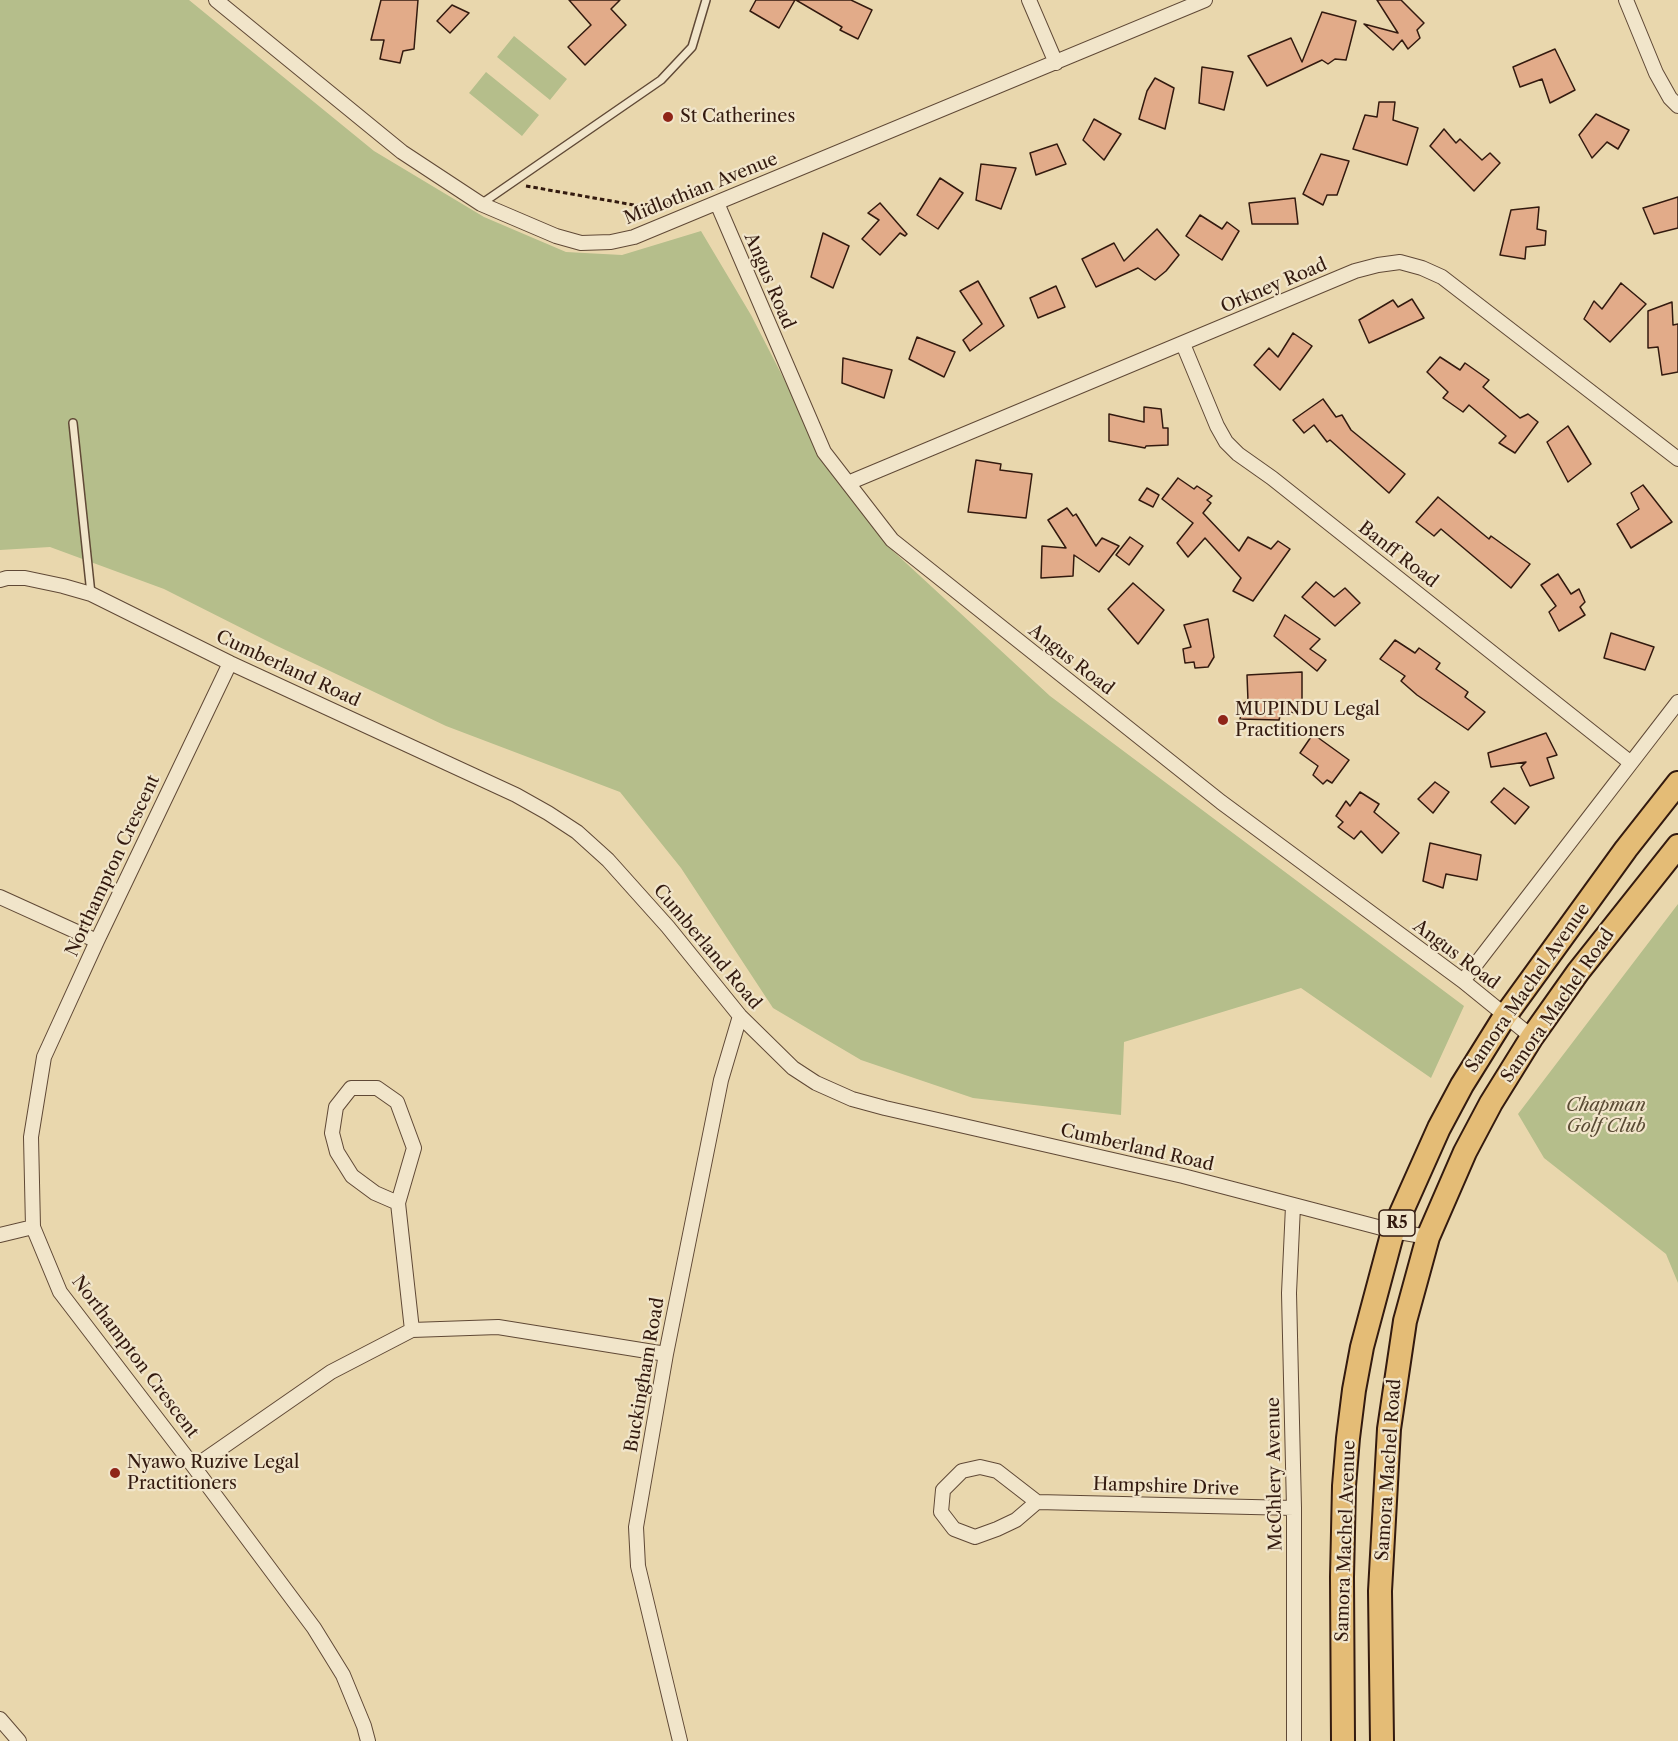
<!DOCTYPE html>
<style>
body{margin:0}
canvas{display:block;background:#e9d7ad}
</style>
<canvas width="1678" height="1741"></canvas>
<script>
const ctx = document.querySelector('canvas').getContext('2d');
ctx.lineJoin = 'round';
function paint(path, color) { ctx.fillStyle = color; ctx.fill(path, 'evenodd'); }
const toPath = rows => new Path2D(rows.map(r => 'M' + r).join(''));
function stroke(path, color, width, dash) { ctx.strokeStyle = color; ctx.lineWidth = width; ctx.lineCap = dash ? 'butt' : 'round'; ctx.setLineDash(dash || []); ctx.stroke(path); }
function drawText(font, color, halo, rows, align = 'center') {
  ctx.font = font + ' "Libre Caslon Text",serif'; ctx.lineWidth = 4.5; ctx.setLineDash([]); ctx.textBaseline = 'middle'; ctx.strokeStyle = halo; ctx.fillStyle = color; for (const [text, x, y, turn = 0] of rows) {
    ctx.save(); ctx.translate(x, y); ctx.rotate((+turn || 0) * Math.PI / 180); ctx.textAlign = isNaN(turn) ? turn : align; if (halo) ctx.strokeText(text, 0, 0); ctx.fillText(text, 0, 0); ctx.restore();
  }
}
paint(toPath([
 [0,0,189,0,374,151,484,217,566,252,622,255,701,231,751,315,822,453,893,551,1050,696,1464,1006,1431,1078,1301,988,1124,1042,1121,1115,973,1098,861,1060,773,1008,681,868,620,792,446,726,275,645,164,589,50,547,0,550],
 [514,36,567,79,550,100,497,57],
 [486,72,539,115,522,136,469,93],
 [1678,904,1678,1283,1666,1254,1544,1158,1518,1114]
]), '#b5be8b');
const building = toPath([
 [381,0,418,0,414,49,403,51,400,63,380,59,384,40,371,40,381,0],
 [569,0,620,0,611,9,626,25,585,65,568,47,591,25,569,0],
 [756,0,795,0,779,28,750,11,756,0],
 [796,0,851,0,872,10,858,39,840,30,842,27,796,0],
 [1377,0,1401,0,1424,23,1417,30,1420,38,1408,49,1402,40,1393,50,1364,24,1398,33,1377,0],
 [452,5,469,13,450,33,437,21,452,5],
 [1322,12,1356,21,1346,60,1335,59,1328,64,1322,60,1267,86,1248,56,1291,38,1302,62,1322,12],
 [1555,49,1575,90,1550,103,1542,79,1520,87,1513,67,1555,49],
 [1202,67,1233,72,1224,110,1199,103,1202,67],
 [1155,78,1174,88,1165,129,1139,119,1147,91,1155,78],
 [1379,102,1395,102,1393,120,1418,128,1407,165,1353,149,1365,115,1377,117,1379,102],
 [1596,114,1629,130,1618,149,1607,142,1592,158,1579,135,1596,114],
 [1094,119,1121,134,1104,160,1083,140,1094,119],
 [1444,129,1456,143,1460,139,1482,160,1490,153,1500,163,1474,191,1430,146,1444,129],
 [1057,144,1066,164,1036,175,1030,153,1057,144],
 [1321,154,1349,161,1337,195,1327,195,1323,205,1303,194,1321,154],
 [981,164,1016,168,1001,209,976,200,981,164],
 [940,178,963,193,938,229,917,215,940,178],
 [1678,197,1678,228,1654,234,1643,208,1678,197],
 [1295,198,1298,224,1252,224,1249,203,1295,198],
 [880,203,907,234,905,236,900,233,880,255,862,239,879,220,868,213,880,203],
 [1539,207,1537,229,1546,231,1545,245,1526,247,1525,259,1500,255,1511,210,1539,207],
 [1200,215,1222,229,1227,222,1239,231,1222,260,1186,236,1200,215],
 [1157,229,1179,255,1166,271,1155,280,1138,268,1096,287,1082,259,1114,243,1124,261,1157,229],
 [823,233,849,246,833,288,811,277,823,233],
 [978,281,1004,326,970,351,963,340,982,324,960,291,978,281],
 [1621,283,1646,304,1610,342,1584,319,1594,301,1602,309,1621,283],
 [1056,286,1065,307,1038,318,1030,298,1056,286],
 [1412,299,1424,318,1369,343,1359,320,1393,300,1398,307,1412,299],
 [1672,302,1673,325,1678,324,1678,372,1662,375,1658,347,1648,348,1648,311,1672,302],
 [1293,333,1312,346,1280,390,1254,365,1269,348,1278,357,1293,333],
 [917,337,955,352,944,377,909,359,917,337],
 [1440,357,1460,370,1465,363,1489,380,1483,387,1520,418,1528,414,1538,422,1515,453,1499,443,1506,436,1469,405,1463,412,1443,398,1448,392,1427,372,1440,357],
 [843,358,892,370,884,398,842,383,843,358],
 [1323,399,1336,417,1342,415,1351,430,1405,474,1389,493,1330,440,1327,442,1314,425,1304,433,1293,420,1323,399],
 [1144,407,1161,409,1163,428,1168,428,1168,445,1146,446,1145,448,1109,441,1109,414,1144,422,1144,407],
 [1568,426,1591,464,1568,482,1547,442,1568,426],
 [976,460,1001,464,1000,470,1032,474,1026,518,968,512,976,460],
 [1178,478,1194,489,1197,486,1212,496,1207,500,1211,503,1203,513,1239,551,1248,537,1271,549,1278,541,1290,549,1253,601,1233,591,1241,578,1205,538,1188,557,1177,543,1193,523,1162,499,1178,478],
 [1643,485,1672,522,1631,548,1617,524,1639,509,1631,493,1643,485],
 [1147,488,1159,495,1153,507,1139,500,1147,488],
 [1438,497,1489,539,1491,536,1530,564,1511,588,1441,529,1434,536,1416,522,1438,497],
 [1067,508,1073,516,1076,514,1096,546,1102,538,1119,546,1099,572,1074,555,1073,576,1041,578,1042,546,1066,548,1048,520,1067,508],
 [1130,537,1143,546,1129,565,1116,555,1130,537],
 [1558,574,1571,594,1579,589,1585,602,1580,607,1585,615,1559,631,1549,612,1556,606,1541,585,1558,574],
 [1316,582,1334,597,1345,588,1360,603,1335,626,1302,597,1316,582],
 [1133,583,1164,610,1138,644,1108,609,1133,583],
 [1285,615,1320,639,1310,649,1326,660,1317,671,1274,636,1285,615],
 [1208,619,1214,657,1208,667,1195,668,1194,662,1185,663,1183,649,1191,647,1184,625,1208,619],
 [1611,633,1654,647,1645,670,1604,658,1611,633],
 [1395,640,1415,653,1419,648,1440,663,1436,669,1468,692,1465,697,1485,712,1468,730,1417,695,1401,681,1405,676,1380,659,1395,640],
 [1302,672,1302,713,1281,712,1279,720,1240,719,1242,704,1248,701,1247,675,1302,672],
 [1546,733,1557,755,1547,758,1554,778,1530,786,1521,767,1526,762,1491,767,1488,753,1546,733],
 [1313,734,1349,760,1332,783,1327,780,1323,784,1313,775,1318,766,1300,753,1313,734],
 [1435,782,1449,792,1433,813,1418,799,1435,782],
 [1504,788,1529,807,1515,824,1491,802,1504,788],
 [1360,792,1379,804,1374,812,1399,833,1382,853,1361,831,1354,839,1338,827,1343,822,1336,816,1346,801,1350,806,1360,792],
 [1430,843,1481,855,1477,880,1446,874,1443,888,1423,881,1430,843]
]);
paint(building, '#e2ab89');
stroke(building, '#331a0f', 1.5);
const service = toPath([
 [481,204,661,80,692,47,706,0],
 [73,423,91,594]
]);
const minor = toPath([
 [216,0,402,152,481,204,556,236,581,243,611,242,634,237,1205,0],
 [1029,0,1056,63],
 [1626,0,1656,73,1670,98,1678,106],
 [717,203,824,452,892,540,1221,802,1463,981,1532,1037],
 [1183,344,1217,426,1226,442,1238,454,1272,478,1631,763],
 [848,483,1355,271,1378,265,1400,262,1422,268,1442,277,1678,459],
 [0,580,7,578,25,578,63,586,91,594,230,663,516,795,548,813,577,832,608,860,668,927,740,1016,793,1068,816,1083,852,1099,885,1108,1183,1176,1393,1231,1428,1237],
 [230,663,97,941,44,1057,31,1137,33,1227,60,1292,194,1467,314,1628,343,1675,364,1726,368,1741],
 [0,897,97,941],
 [1463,981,1678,702],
 [398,1203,375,1193,352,1176,337,1152,332,1133,336,1107,351,1088,377,1088,397,1102,414,1148,398,1203,412,1330],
 [1293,1206,1289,1293,1294,1508,1294,1741],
 [0,1235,33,1227],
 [194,1467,331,1372,412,1330,498,1327,666,1354],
 [1037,1502,997,1471,980,1467,962,1471,943,1490,941,1512,954,1529,975,1537,997,1529,1016,1520,1037,1502,1294,1508],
 [0,1719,19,1741],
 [680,1741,638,1566,636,1527,666,1354,721,1080,740,1016]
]);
const trunk = toPath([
 [1343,1741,1342,1577,1344,1486,1348,1438,1354,1390,1362,1347,1393,1231,1439,1128,1462,1085,1505,1016,1626,849,1678,783],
 [1382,1741,1380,1591,1389,1429,1405,1321,1428,1237,1465,1152,1491,1103,1532,1037,1578,972,1678,846]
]);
stroke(service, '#604936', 10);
stroke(minor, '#604936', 16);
stroke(trunk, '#331a0f', 26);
stroke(toPath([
 [526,186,634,205,671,204]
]), '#331a0f', 3, [4.5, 3]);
stroke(service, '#f1e5ca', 7);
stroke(minor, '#f1e5ca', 14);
stroke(trunk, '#e4bc76', 22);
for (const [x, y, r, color] of [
 [668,117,6,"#8f2418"],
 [1223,720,6,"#8f2418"],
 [115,1473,6,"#8f2418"]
]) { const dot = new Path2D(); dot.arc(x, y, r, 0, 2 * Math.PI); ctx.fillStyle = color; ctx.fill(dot); stroke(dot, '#f1e5ca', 2); }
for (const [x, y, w] of [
 [1397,1223,36]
]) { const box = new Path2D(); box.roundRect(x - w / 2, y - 13, w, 26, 4.5); ctx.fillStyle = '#f1e5ca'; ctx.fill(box); stroke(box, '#331a0f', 1.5); }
drawText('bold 16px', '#331a0f', null, [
 ["R5",1397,1223]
]);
drawText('18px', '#331a0f', '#f1e5ca', [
 ["St Catherines",680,117],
 ["MUPINDU Legal",1235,710],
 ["Practitioners",1235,731],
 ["Nyawo Ruzive Legal",127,1463],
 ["Practitioners",127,1484]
], 'left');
drawText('18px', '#331a0f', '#f1e5ca', [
 ["Midlothian Avenue",701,189,-22],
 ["Angus Road",769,281,67],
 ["Orkney Road",1274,286,-23],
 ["Banff Road",1398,555,38],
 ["Angus Road",1071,660,38],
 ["Cumberland Road",288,669,25],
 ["Northampton Crescent",113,866,-65],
 ["Cumberland Road",707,947,50],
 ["Angus Road",1456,955,37],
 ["Samora Machel Avenue",1528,988,-55],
 ["Samora Machel Road",1558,1006,-55],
 ["Cumberland Road",1137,1148,13],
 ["Northampton Crescent",135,1357,53],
 ["Buckingham Road",645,1375,-80],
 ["Samora Machel Road",1389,1470,-86],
 ["McChlery Avenue",1275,1474,-91],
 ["Hampshire Drive",1166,1487,2],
 ["Samora Machel Avenue",1346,1541,-88]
]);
drawText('italic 18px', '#5a4b34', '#f1e5ca', [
 ["Chapman",1606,1106],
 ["Golf Club",1606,1127]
]);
</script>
